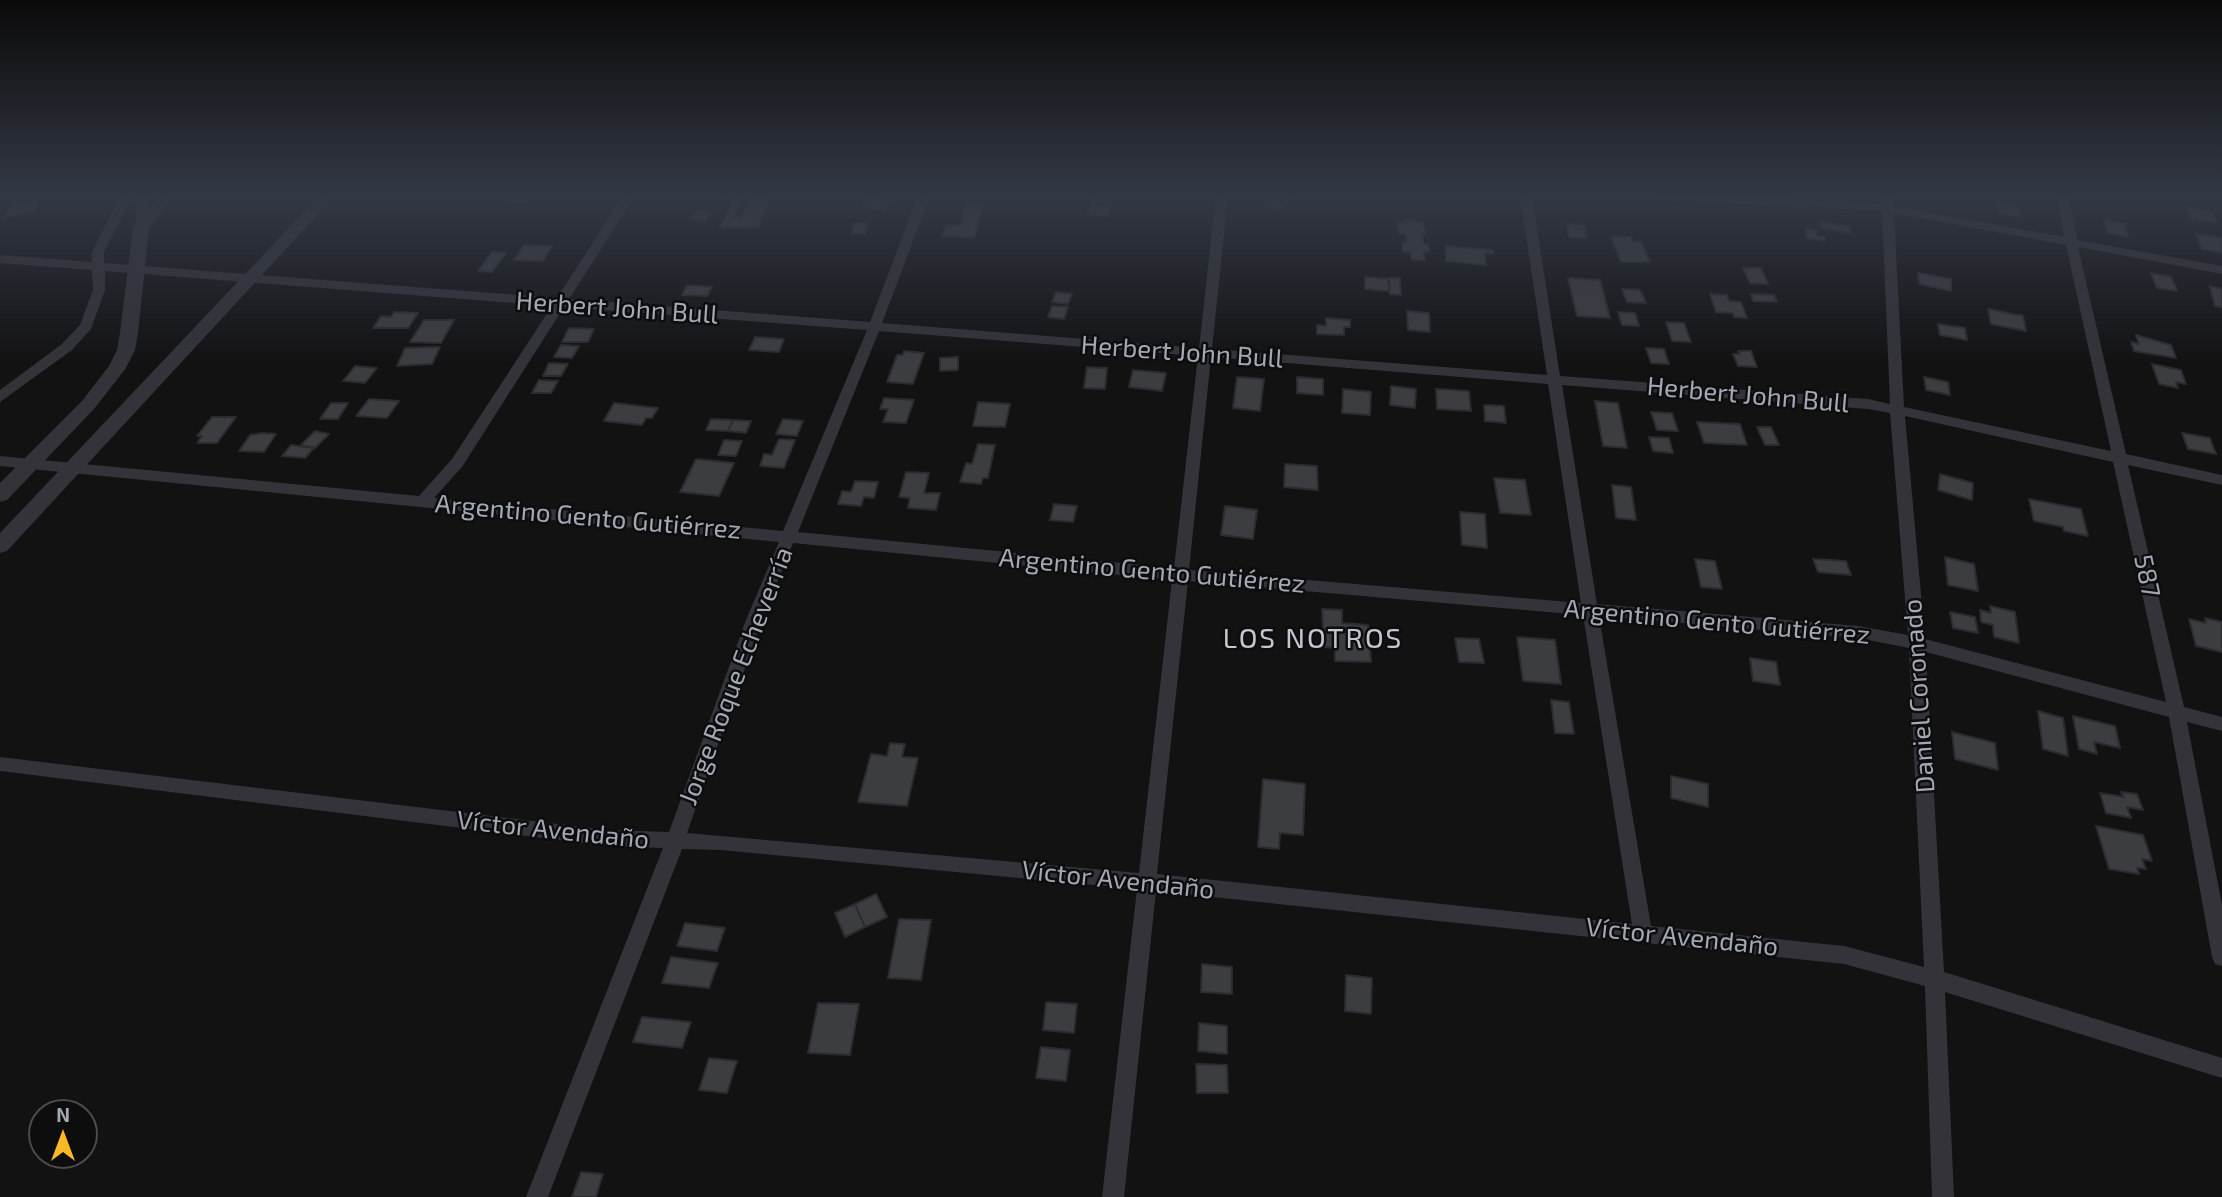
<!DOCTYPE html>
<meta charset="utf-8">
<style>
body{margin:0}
#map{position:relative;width:2222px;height:1197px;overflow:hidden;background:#121213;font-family:"Exo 2",sans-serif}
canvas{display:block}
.north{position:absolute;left:28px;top:1099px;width:70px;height:70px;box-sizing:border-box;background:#0d0d0e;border:2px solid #494b51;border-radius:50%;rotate:0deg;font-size:19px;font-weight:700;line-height:28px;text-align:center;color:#a3a8b5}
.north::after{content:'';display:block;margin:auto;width:24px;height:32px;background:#f9b824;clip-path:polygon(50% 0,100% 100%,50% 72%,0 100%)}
</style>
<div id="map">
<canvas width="2222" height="1197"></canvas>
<div class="north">N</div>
</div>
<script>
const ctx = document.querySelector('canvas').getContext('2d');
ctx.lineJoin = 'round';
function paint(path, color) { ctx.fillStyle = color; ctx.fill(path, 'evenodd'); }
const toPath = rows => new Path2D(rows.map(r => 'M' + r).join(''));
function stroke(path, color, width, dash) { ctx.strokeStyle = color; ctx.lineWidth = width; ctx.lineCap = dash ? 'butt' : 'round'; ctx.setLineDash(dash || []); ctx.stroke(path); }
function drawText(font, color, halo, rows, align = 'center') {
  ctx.font = font + ' "Exo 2",sans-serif'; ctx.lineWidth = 5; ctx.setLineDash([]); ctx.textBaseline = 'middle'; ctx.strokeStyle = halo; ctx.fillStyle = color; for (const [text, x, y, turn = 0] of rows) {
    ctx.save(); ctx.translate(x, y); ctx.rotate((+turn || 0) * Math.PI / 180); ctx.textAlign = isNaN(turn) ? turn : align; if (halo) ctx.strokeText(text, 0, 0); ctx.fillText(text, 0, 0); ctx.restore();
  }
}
const building = toPath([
 [505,196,530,196,526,203,501,202,505,196],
 [725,196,743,196,733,218,741,218,750,198,770,199,758,227,720,228,732,201,723,200,725,196],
 [874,196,896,196,896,202,886,202,886,210,873,210,873,206,864,207,864,200,874,199,874,196],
 [1092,196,1113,196,1111,205,1090,204,1092,196],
 [1273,196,1290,196,1294,198,1280,211,1263,205,1273,196],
 [38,201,35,211,3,217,11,206,38,201],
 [967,202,984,203,974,238,942,236,946,225,960,226,967,202],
 [1997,202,2019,206,2020,217,1998,213,1997,202],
 [1090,204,1111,205,1108,216,1088,214,1090,204],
 [2186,208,2212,212,2217,222,2192,219,2193,222,2186,208],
 [697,210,712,213,705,221,690,218,697,210],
 [1405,219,1423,223,1426,234,1422,234,1424,244,1428,244,1429,252,1423,252,1425,260,1412,260,1410,252,1403,252,1402,242,1407,242,1405,234,1399,233,1397,222,1406,222,1405,219],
 [2104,220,2125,224,2128,237,2108,233,2104,220],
 [1821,222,1850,227,1851,233,1821,228,1821,222],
 [855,223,868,223,865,234,851,233,855,223],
 [1567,224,1584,225,1587,238,1569,237,1567,224],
 [1806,228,1817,230,1817,235,1825,237,1825,241,1806,238,1806,228],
 [2196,234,2222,238,2222,253,2202,249,2196,234],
 [1611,237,1631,237,1633,242,1641,242,1650,262,1621,262,1611,237],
 [524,245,552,246,543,261,514,260,524,245],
 [1446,246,1493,250,1493,254,1485,253,1486,265,1446,261,1446,246],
 [492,252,506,253,492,272,478,271,492,252],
 [1743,268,1761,268,1768,284,1750,283,1743,268],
 [1918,273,1951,279,1951,291,1919,284,1918,273],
 [2151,273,2171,277,2177,291,2157,288,2151,273],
 [1365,277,1388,279,1389,291,1365,289,1365,277],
 [1389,278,1400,278,1401,295,1390,294,1389,278],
 [1568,278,1600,280,1610,318,1577,316,1568,278],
 [687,285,712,287,707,296,682,295,687,285],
 [2210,286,2222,289,2222,307,2215,306,2210,286],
 [1622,289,1640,290,1646,303,1627,302,1622,289],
 [1056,292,1072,294,1068,304,1052,302,1056,292],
 [1710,294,1727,295,1729,301,1741,302,1747,318,1734,317,1733,313,1716,312,1710,294],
 [1751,294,1774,295,1777,302,1753,301,1751,294],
 [1052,306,1068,307,1064,319,1048,317,1052,306],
 [1988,309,2023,316,2026,331,1991,324,1988,309],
 [1407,311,1429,313,1430,332,1408,330,1407,311],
 [394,312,418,313,408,328,373,328,381,316,391,317,394,312],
 [1618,312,1635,313,1639,326,1622,325,1618,312],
 [1326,318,1350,320,1350,327,1344,327,1344,335,1317,334,1317,325,1326,326,1326,318],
 [424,320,454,320,441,343,410,342,424,320],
 [1666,322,1684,323,1691,342,1672,341,1666,322],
 [1938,324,1965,328,1967,340,1940,335,1938,324],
 [569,328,594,329,588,342,562,342,569,328],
 [2136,335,2171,345,2176,358,2134,351,2131,342,2139,344,2136,335],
 [755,337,784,339,779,352,749,350,755,337],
 [561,345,579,346,572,358,554,357,561,345],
 [440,347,432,364,397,366,405,348,440,347],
 [1646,348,1664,349,1669,364,1651,363,1646,348],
 [904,351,924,353,913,384,887,382,897,355,903,355,904,351],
 [1738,351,1751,351,1757,367,1738,366,1733,354,1740,354,1738,351],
 [958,357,958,370,940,371,940,358,958,357],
 [549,363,568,364,561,376,543,376,549,363],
 [2152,364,2181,370,2186,384,2176,382,2178,388,2159,384,2152,364],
 [355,366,377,368,365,383,343,381,355,366],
 [1087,367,1107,368,1105,389,1084,388,1087,367],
 [1133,370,1166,373,1162,391,1129,387,1133,370],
 [1237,377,1264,379,1260,411,1233,408,1237,377],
 [1297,377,1323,379,1323,395,1297,393,1297,377],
 [1924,377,1948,382,1950,395,1926,390,1924,377],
 [539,380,558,381,551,393,532,393,539,380],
 [1391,386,1416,389,1415,408,1390,405,1391,386],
 [1343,389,1371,392,1370,415,1342,413,1343,389],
 [1436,389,1469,391,1471,411,1437,409,1436,389],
 [884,398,914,400,906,423,883,422,888,409,880,409,884,398],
 [369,399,399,401,387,418,356,416,369,399],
 [1595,401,1618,403,1627,448,1603,446,1595,401],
 [978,402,1010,404,1005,427,973,426,978,402],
 [331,403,348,403,338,419,320,419,331,403],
 [614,403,658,408,652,418,646,418,642,425,604,421,614,403],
 [1484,405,1504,406,1506,423,1485,421,1484,405],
 [1651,412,1672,413,1678,431,1657,430,1651,412],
 [212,417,236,417,217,443,197,443,202,436,197,436,212,417],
 [711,419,733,420,728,431,706,430,711,419],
 [783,419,803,421,797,436,776,434,783,419],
 [733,420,751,421,746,433,728,431,733,420],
 [1697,422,1740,424,1747,445,1704,443,1697,422],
 [1757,427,1771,427,1779,445,1765,445,1757,427],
 [315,431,329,434,315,448,301,445,315,431],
 [263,433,276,434,264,452,239,451,250,435,263,433],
 [2182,433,2210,438,2216,454,2188,449,2182,433],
 [1649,437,1669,438,1673,453,1653,451,1649,437],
 [779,439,795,440,784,468,760,466,764,454,772,455,779,439],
 [724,440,742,441,736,456,718,455,724,440],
 [978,444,995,445,988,478,983,478,981,484,960,482,966,463,972,464,978,444],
 [291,445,314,448,305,458,282,456,291,445],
 [696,459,734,463,719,496,680,492,696,459],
 [1285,464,1317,466,1318,490,1284,487,1285,464],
 [906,472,929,473,924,493,940,493,936,510,908,508,910,498,899,497,906,472],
 [1940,474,1973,483,1972,500,1938,490,1940,474],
 [1494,478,1525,480,1531,515,1500,513,1494,478],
 [855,481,878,482,874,498,864,497,861,506,838,504,842,491,851,492,855,481],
 [1612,485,1631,487,1636,520,1616,518,1612,485],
 [2029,499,2081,509,2088,536,2064,531,2063,527,2034,521,2029,499],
 [1054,504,1077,506,1073,522,1050,520,1054,504],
 [1225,506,1257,510,1253,539,1221,535,1225,506],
 [1460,512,1485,514,1487,548,1462,545,1460,512],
 [1945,557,1974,564,1978,591,1948,585,1945,557],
 [1695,559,1715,561,1722,589,1701,587,1695,559],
 [1813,559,1846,561,1851,575,1818,572,1813,559],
 [1990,606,2015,612,2019,643,1994,637,1993,625,1981,622,1980,610,1991,613,1990,606],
 [1322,609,1342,610,1342,623,1368,625,1371,662,1335,661,1335,648,1324,647,1322,609],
 [1950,612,1975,617,1978,633,1953,628,1950,612],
 [2205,618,2222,622,2222,652,2196,646,2189,619,2206,623,2205,618],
 [1517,637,1555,640,1561,684,1523,681,1517,637],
 [1455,638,1479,639,1484,663,1459,662,1455,638],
 [1750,658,1776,662,1780,685,1753,681,1750,658],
 [1551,700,1569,702,1574,734,1555,733,1551,700],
 [2038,711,2063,718,2068,756,2043,749,2038,711],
 [2073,716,2115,726,2120,748,2094,742,2097,754,2079,749,2073,716],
 [1952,732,1995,743,1998,770,1955,759,1952,732],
 [890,743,905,744,902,757,918,758,907,806,858,802,871,754,887,756,890,743],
 [1671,776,1708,784,1708,807,1671,798,1671,776],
 [1263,779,1305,784,1303,835,1280,833,1279,849,1258,847,1263,779],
 [2121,792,2137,794,2143,810,2127,807,2131,818,2106,813,2100,793,2124,797,2121,792],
 [2096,826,2143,835,2152,861,2142,859,2146,869,2137,868,2139,874,2109,869,2096,826],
 [876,894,887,917,865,927,855,904,876,894],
 [855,904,865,927,845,937,835,913,855,904],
 [899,919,931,920,921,980,888,978,899,919],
 [685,923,725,928,717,951,677,946,685,923],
 [671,957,718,963,709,988,662,983,671,957],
 [1202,964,1232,967,1232,994,1201,992,1202,964],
 [1346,975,1372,978,1371,1014,1345,1011,1346,975],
 [1046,1002,1077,1004,1074,1033,1043,1030,1046,1002],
 [818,1003,859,1004,850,1055,808,1053,818,1003],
 [642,1017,691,1022,682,1048,633,1042,642,1017],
 [1199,1023,1227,1026,1227,1054,1198,1051,1199,1023],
 [1041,1047,1070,1050,1066,1081,1036,1078,1041,1047],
 [709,1058,737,1061,727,1093,699,1090,709,1058],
 [1196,1064,1227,1065,1228,1093,1197,1093,1196,1064],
 [581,1172,603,1174,596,1197,572,1197,581,1172]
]);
paint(building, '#3c3d41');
stroke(building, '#2c2c30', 2);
paint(toPath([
 [120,196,132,196,104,252,104,263,557,298,623,196,635,196,569,299,870,322,918,196,930,196,882,323,1199,348,1216,196,1228,196,1212,349,1547,375,1520,196,1532,196,1560,376,1868,399,1890,404,1882,211,1649,199,1643,196,1723,196,1882,204,1881,196,1893,196,1893,206,2064,237,2058,196,2070,196,2077,240,2222,266,2222,274,2078,247,2126,454,2222,475,2222,485,2128,465,2184,707,2222,717,2222,731,2187,722,2222,905,2222,966,2215,964,2212,957,2169,717,1926,652,1944,972,2222,1058,2222,1078,1945,992,1954,1197,1932,1197,1925,986,1844,964,1156,891,1124,1197,1102,1197,1137,889,721,850,682,849,548,1197,526,1197,663,848,608,846,0,771,0,757,608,830,669,832,746,620,779,542,0,466,0,456,419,496,452,459,552,306,105,271,105,290,91,329,72,350,0,402,0,390,62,344,80,325,93,290,92,270,0,263,0,255,92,262,92,252,120,196],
 [1894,213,2066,245,2111,451,1904,407,1894,213],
 [564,307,867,330,783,531,434,498,462,467,564,307],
 [879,331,1198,356,1174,568,798,532,879,331],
 [1211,357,1548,384,1581,603,1189,570,1211,357],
 [1562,385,1868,409,1890,413,1908,635,1858,626,1597,604,1562,385],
 [1905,416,2113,462,2166,702,1925,639,1905,416],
 [793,543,1172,580,1139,873,687,833,762,620,793,543],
 [1188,581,1583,615,1632,924,1157,874,1188,581],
 [1599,616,1858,638,1909,648,1924,967,1844,946,1651,926,1599,616],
 [137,196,149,196,147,227,141,231,135,227,137,196]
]), '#333339');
paint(toPath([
 [159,196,174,196,149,228,138,333,135,350,126,368,94,409,7,500,0,502,0,483,82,401,109,366,117,350,120,333,133,227,159,196],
 [319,196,335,196,7,551,0,553,0,533,319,196]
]), '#333339');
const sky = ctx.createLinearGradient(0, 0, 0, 364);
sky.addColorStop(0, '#0a0a0a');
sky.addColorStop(0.54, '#333944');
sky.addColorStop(1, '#33394400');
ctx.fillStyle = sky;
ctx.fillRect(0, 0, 2222, 364);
drawText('26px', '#a3a8b5', '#0d0d0e', [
 ["Herbert John Bull",617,308,4],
 ["Herbert John Bull",1182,352,4],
 ["Herbert John Bull",1748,395,5],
 ["Argentino Gento Gutiérrez",588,517,5],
 ["Argentino Gento Gutiérrez",1152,571,5],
 ["587",2147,576,78],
 ["Argentino Gento Gutiérrez",1717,622,5],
 ["Jorge Roque Echeverría",736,676,-69],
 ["Daniel Coronado",1919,696,-94],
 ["Víctor Avendaño",553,830,6],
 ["Víctor Avendaño",1118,880,6],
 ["Víctor Avendaño",1682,937,6]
]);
ctx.letterSpacing = '2px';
drawText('28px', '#c4c7d1', '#0d0d0e', [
 ["LOS NOTROS",1313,639]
]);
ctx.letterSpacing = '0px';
</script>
